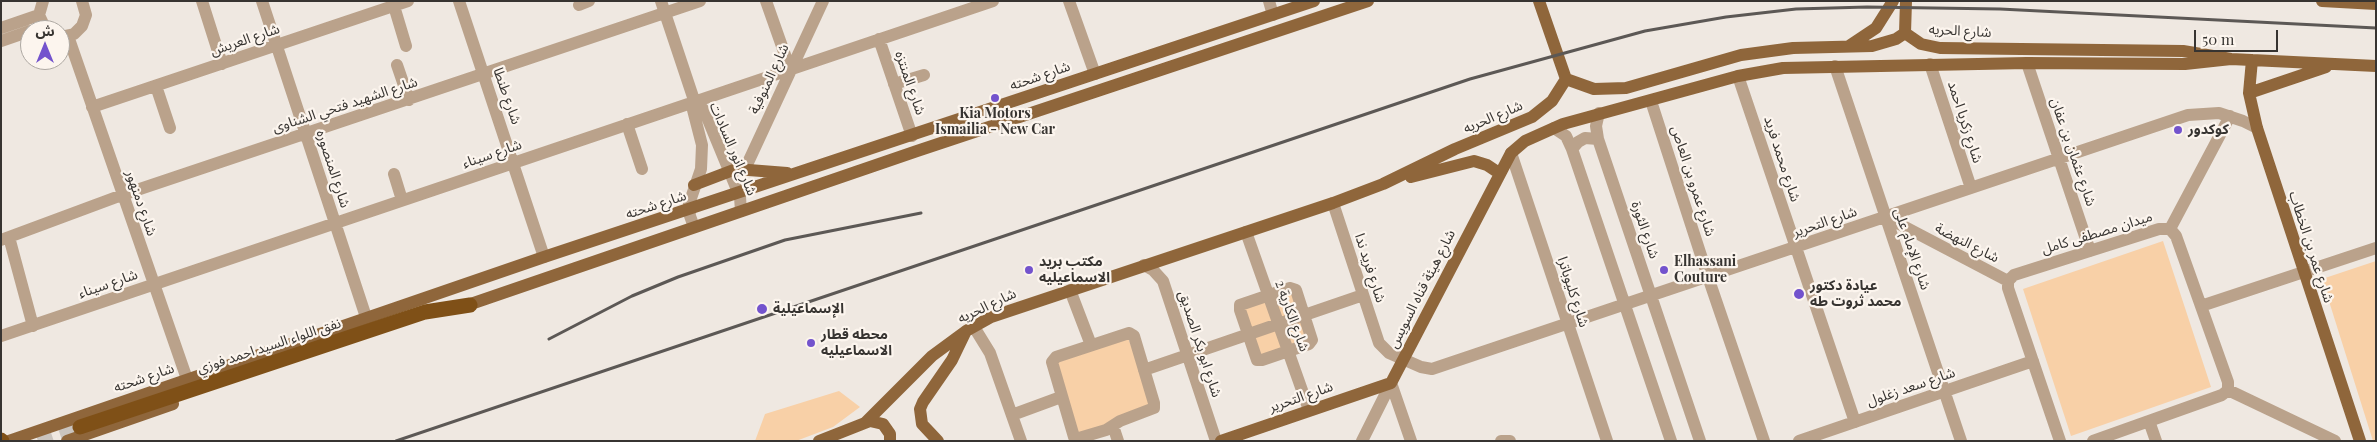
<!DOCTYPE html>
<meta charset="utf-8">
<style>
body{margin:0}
#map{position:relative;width:2377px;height:442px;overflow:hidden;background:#efe8e1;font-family:"Playfair Display","Noto Sans Arabic",serif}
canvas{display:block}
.frame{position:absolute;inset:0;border:2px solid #373431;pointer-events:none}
.north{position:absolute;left:20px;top:20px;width:50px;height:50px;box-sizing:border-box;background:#fcf5ee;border:1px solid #ada8a2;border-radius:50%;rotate:0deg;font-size:14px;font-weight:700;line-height:20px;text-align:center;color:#373431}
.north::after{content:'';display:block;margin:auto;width:18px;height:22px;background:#7353cd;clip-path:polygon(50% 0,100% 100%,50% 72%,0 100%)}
.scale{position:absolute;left:2194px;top:30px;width:84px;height:22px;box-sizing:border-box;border:2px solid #373431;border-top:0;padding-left:6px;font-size:15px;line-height:18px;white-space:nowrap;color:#373431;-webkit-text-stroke:4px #fcf5ee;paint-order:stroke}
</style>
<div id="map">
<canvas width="2377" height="442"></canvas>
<div class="frame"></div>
<div class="north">ش</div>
<div class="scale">50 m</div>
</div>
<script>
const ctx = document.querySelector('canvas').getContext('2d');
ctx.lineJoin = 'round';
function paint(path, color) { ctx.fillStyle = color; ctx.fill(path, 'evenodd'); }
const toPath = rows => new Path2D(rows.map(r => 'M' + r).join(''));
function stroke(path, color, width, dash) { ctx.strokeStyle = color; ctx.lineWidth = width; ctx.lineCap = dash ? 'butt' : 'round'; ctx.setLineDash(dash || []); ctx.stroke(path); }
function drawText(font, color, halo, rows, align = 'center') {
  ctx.font = font + ' "Playfair Display","Noto Sans Arabic",serif'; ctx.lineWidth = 4.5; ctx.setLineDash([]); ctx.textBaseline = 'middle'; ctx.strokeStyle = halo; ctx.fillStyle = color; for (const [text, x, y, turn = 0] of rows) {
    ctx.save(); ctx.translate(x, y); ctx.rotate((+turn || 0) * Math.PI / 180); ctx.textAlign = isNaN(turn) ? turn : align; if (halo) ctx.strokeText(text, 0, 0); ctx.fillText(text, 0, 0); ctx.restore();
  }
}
paint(toPath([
 [2163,241,2211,387,2071,436,2023,289],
 [2376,261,2376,441,2373,441,2322,279],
 [1290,288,1312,337,1262,360,1240,305],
 [1126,333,1154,403,1079,438,1053,359],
 [839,391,860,407,833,427,796,441,755,441,765,414]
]), '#f8d0a7');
stroke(toPath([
 [38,441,80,427]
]), '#cac4be', 15, [15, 8]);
stroke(toPath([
 [43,1,39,15,46,30],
 [202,1,222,64],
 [262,1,366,317],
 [459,1,544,257],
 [661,1,694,100,693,110,702,145,701,169,689,204,690,216,694,227],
 [766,1,790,69],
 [1069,1,1095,74],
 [1269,1,1273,15],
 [579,5,589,1],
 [394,6,406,46],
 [1,28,39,15],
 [68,36,187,379],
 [60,37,74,34,82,26,86,15,82,1],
 [879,39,912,136],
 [1,41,30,31],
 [2027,63,2090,251],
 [1930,64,1971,188],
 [397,65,409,100],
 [1835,66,1961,441],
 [1738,76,1855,422],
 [894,84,924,75],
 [156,86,170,128],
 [694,100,704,110,740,197,741,211],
 [1651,101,1708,277,1764,441],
 [92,107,408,1],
 [1599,113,1596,126,1598,139,1700,441],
 [627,124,642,169],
 [1554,128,1566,136,1572,149,1671,441],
 [1572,149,1578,142,1585,138,1598,139],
 [1511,153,1607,441],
 [745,169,823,1],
 [394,174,402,200],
 [1333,203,1379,343,1389,353,1421,367,1432,369,2188,115,2219,113,2243,121,2257,128],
 [1886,217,2008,281],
 [2170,229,2230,116],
 [1246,232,1309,410],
 [9,237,33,326],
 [1,240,122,195,700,1],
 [1144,265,1153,270,1163,281,1216,441],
 [1290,288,1296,290,1312,340,1309,344,1262,360,1257,360,1240,310,1240,305,1290,288],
 [1070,290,1091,345],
 [2201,306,2376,248],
 [974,327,990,353,1021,441],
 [1129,333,1134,336,1154,403,1154,408,1120,421,1106,430,1079,438,1074,437,1052,362,1056,357,1129,333],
 [1,336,993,1],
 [1144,370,1363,295],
 [1391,383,1411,441],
 [2228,390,2335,441],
 [1012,415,1061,397],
 [2149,421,2156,441],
 [1113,426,1118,441],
 [1362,441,1391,383],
 [1501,441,1510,441],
 [1799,441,2033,361],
 [2060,441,2008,288,2008,281,2014,275,2159,229,2170,229,2176,236,2228,382,2228,390,2222,395,2093,441]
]), '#baa28b', 12);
stroke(toPath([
 [1539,1,1566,79],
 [2322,1,2376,4],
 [1905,33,1921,44,1940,48,2183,51,2231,59,2376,66],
 [1905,33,1906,1],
 [1849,46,1876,28,1893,1],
 [2252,60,2249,93,2257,128,2360,441],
 [1566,79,1594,89,1626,88,1741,55,1793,48,1872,46,1896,39,1905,33],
 [2249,93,2326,67],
 [1411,177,1474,161,1487,165,1499,173],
 [694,185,736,169,787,173],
 [462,307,917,151,1368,1],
 [865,423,932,356,966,331,991,317,1333,203,1383,184,1455,149,1532,117,1552,101,1566,79],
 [9,441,544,257,1314,1],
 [67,441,173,404],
 [819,441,870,421,883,424,890,434,890,441],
 [938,441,922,424,920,409,923,402,952,360,966,331],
 [1221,441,1391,383,1511,153,1525,141,1563,124,1738,76,1783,68,2027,63,2185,64,2231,59]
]), '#8f663b', 12);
stroke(toPath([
 [80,427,425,312,470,305],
 [1,440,2,441]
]), '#7f5017', 15);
stroke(toPath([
 [549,339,632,296,678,277,785,240,921,213],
 [396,441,1470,79,1645,31,1726,17,1796,9,1867,7,2000,9,2376,28]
]), '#5c5855', 3);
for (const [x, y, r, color] of [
 [995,98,5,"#7353cd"],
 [2178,130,5,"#7353cd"],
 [1029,270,5,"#7353cd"],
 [1664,270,5,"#7353cd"],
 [1799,294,6,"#7353cd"],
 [762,309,6,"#7353cd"],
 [811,343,5,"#7353cd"]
]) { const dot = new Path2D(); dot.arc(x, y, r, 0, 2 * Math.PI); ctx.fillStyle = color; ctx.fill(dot); stroke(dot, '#fcf5ee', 2); }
drawText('14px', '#373431', '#fcf5ee', [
 ["شارع الحريه",1960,31,3],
 ["شارع العريش",245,40,-19],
 ["شارع شحته",1040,76,-19],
 ["شارع المنوفية",769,79,-65],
 ["شارع المنتزه",910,83,71],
 ["شارع طنطا",507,96,71],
 ["شارع الشهيد فتحي الشناوى",345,105,-18],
 ["شارع الحريه",1493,117,-23],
 ["شارع زكريا احمد",1965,122,72],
 ["شارع انور السادات",733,149,67],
 ["شارع عثمان بن عفان",2073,152,71],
 ["شارع سيناء",492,154,-19],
 ["شارع محمد فريد",1782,159,72],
 ["شارع المنصوره",333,169,72],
 ["شارع عمرو بن العاص",1693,181,72],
 ["شارع دمنهور",141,203,71],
 ["شارع شحته",656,205,-18],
 ["شارع التحرير",1825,222,-19],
 ["شارع الثورة",1645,230,71],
 ["ميدان مصطفى كامل",2097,233,-17],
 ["شارع النهضة",1967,243,27],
 ["شارع عمر بن الخطاب",2311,247,72],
 ["شارع الإمام على",1912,249,71],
 ["شارع فريد ندا",1370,268,72],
 ["شارع سيناء",108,284,-19],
 ["شارع هيئة قناه السويس",1422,289,-63],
 ["شارع كليوباترا",1573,292,72],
 ["شارع الحريه",987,306,-25],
 ["شارع الكارية 2",1292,316,70],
 ["شارع ابو بكر الصديق",1200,344,72],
 ["نفق اللواء السيد احمد فوزي",269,346,-18],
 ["شارع شحته",144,378,-19],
 ["شارع سعد زغلول",1911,387,-19],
 ["شارع التحرير",1301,397,-19]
]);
drawText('bold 14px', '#373431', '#fcf5ee', [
 ["Kia Motors",995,114,"center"],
 ["Ismailia - New Car",995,130,"center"],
 ["كوكدور",2188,130],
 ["مكتب بريد",1039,262],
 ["الاسماعيليه",1039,278],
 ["Elhassani",1674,262],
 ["Couture",1674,278],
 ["عيادة دكتور",1810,286],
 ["محمد ثروت طه",1810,302],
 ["الإسماعيلية",773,309],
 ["محطه قطار",821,335],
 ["الاسماعيليه",821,351]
], 'left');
</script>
